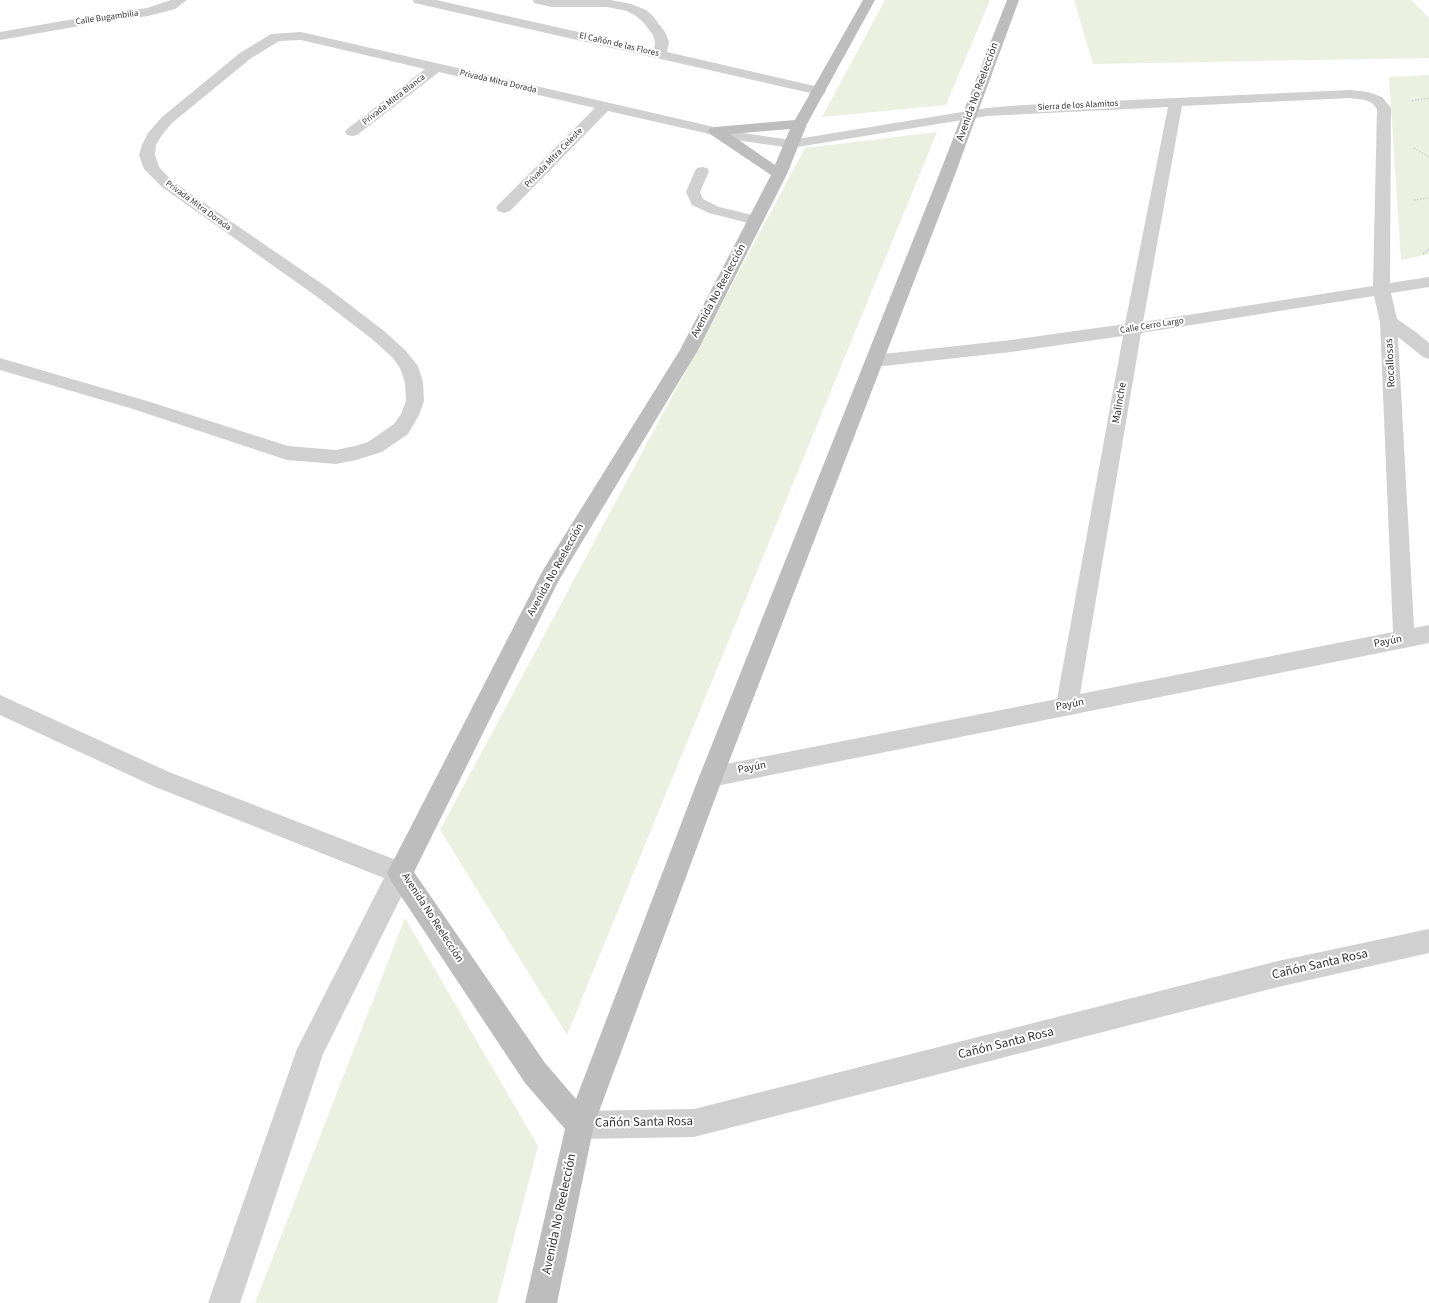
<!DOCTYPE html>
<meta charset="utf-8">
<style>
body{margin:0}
canvas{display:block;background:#fff}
</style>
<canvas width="1429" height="1303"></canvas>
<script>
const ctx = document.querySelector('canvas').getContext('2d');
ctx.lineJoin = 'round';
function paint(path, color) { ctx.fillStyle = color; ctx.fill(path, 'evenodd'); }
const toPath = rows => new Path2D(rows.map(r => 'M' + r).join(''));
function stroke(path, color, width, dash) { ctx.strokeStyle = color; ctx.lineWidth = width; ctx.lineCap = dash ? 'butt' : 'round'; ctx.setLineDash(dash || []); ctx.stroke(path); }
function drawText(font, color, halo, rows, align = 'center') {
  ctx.font = font + ' "Source Sans 3",sans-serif'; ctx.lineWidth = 4; ctx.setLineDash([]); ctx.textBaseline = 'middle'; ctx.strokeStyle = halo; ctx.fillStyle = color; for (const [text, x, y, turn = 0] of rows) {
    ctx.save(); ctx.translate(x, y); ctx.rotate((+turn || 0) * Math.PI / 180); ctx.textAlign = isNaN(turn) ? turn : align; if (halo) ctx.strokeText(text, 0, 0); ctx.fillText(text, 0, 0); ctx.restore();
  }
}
paint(toPath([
 [885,0,990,0,946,105,822,117],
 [1074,0,1411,0,1429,18,1429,58,1093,64],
 [1429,75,1429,254,1401,260,1389,77],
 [937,132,567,1035,440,830,805,148],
 [405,918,538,1146,497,1303,255,1303]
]), '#ecf0e0');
stroke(toPath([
 [1412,101,1429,98],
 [1414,148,1429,157],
 [1414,200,1429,198]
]), '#d0d0d0', 1.5, [1.5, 1.5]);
stroke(toPath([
 [1423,254,1429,249]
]), '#d0d0d0', 2, [1.5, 1.5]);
paint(toPath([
 [702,167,707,168,709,171,700,192,703,199,719,207,761,217,764,220,761,223,756,225,709,213,692,205,686,192,695,171,697,168,702,167]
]), '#d0d0d0');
paint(toPath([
 [171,0,187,0,175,9,148,16,91,24,0,40,0,32,91,16,147,8,171,0],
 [413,0,436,0,654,49,655,42,653,35,643,22,636,16,627,11,607,7,552,7,534,3,533,0,611,0,631,4,646,10,653,16,665,32,669,42,667,52,819,87,824,88,826,91,824,94,819,95,419,4,414,3,413,0],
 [301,32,736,132,791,140,987,108,1023,105,1350,90,1368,92,1382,97,1391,108,1390,283,1429,277,1429,287,1391,293,1397,319,1417,333,1429,343,1429,359,1423,357,1398,337,1414,628,1429,625,1429,643,711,787,703,784,699,777,703,770,711,767,1057,699,1123,336,1011,352,874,367,868,365,865,361,868,357,874,355,1011,340,1125,324,1168,107,987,116,791,148,736,140,608,111,510,211,504,213,498,211,496,208,498,205,595,108,439,72,357,135,352,136,347,135,345,132,347,129,425,69,301,40,279,41,250,59,172,123,162,135,156,145,155,155,159,167,172,181,328,288,384,331,405,350,418,366,423,382,424,401,419,415,408,434,382,452,356,460,336,464,287,460,133,409,0,370,0,358,147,401,288,446,336,450,355,446,368,442,394,424,401,414,406,401,405,382,400,368,393,358,372,339,316,296,162,187,144,169,139,155,142,145,148,133,162,117,240,53,271,34,301,32],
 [1350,98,1365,100,1372,103,1377,109,1373,286,1143,322,1182,106,1350,98],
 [1374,296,1380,322,1393,632,1080,694,1141,333,1374,296],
 [0,695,169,772,409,865,413,873,323,1054,240,1303,208,1303,297,1049,384,878,153,786,0,715,0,695],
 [1429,929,1429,953,1278,987,694,1137,580,1139,570,1135,566,1125,570,1115,580,1111,694,1109,1278,961,1429,929]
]), '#d0d0d0');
paint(toPath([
 [863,0,875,0,807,124,787,174,698,350,559,580,414,872,545,1063,576,1099,699,777,937,180,1007,0,1019,0,953,180,723,777,594,1125,557,1303,525,1303,565,1129,525,1083,391,881,387,873,543,570,680,350,771,175,710,134,708,131,710,128,715,127,795,120,863,0],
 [790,129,775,165,730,134,790,129]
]), '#bdbdbd');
drawText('9px', '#333', '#fff', [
 ["Calle Bugambilia",107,18,-8],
 ["El Cañón de las Flores",619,45,13],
 ["Privada Mitra Dorada",498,82,13],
 ["Privada Mitra Blanca",394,100,-38],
 ["Sierra de los Alamitos",1078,106,-3],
 ["Privada Mitra Celeste",554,158,-46],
 ["Privada Mitra Dorada",198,206,36],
 ["Calle Cerro Largo",1152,326,-9]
]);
drawText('11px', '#333', '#fff', [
 ["Avenida No Reelección",978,92,-70],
 ["Avenida No Reelección",719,291,-62],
 ["Rocallosas",1391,363,-93],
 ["Malinche",1120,403,-80],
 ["Avenida No Reelección",556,570,-61],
 ["Payún",1388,642,-11],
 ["Payún",1070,705,-11],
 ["Payún",752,768,-11],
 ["Avenida No Reelección",432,918,57]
]);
drawText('13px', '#333', '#fff', [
 ["Cañón Santa Rosa",1320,965,-13],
 ["Cañón Santa Rosa",1006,1044,-14],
 ["Cañón Santa Rosa",644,1123,-1],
 ["Avenida No Reelección",560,1214,-78]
]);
</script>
